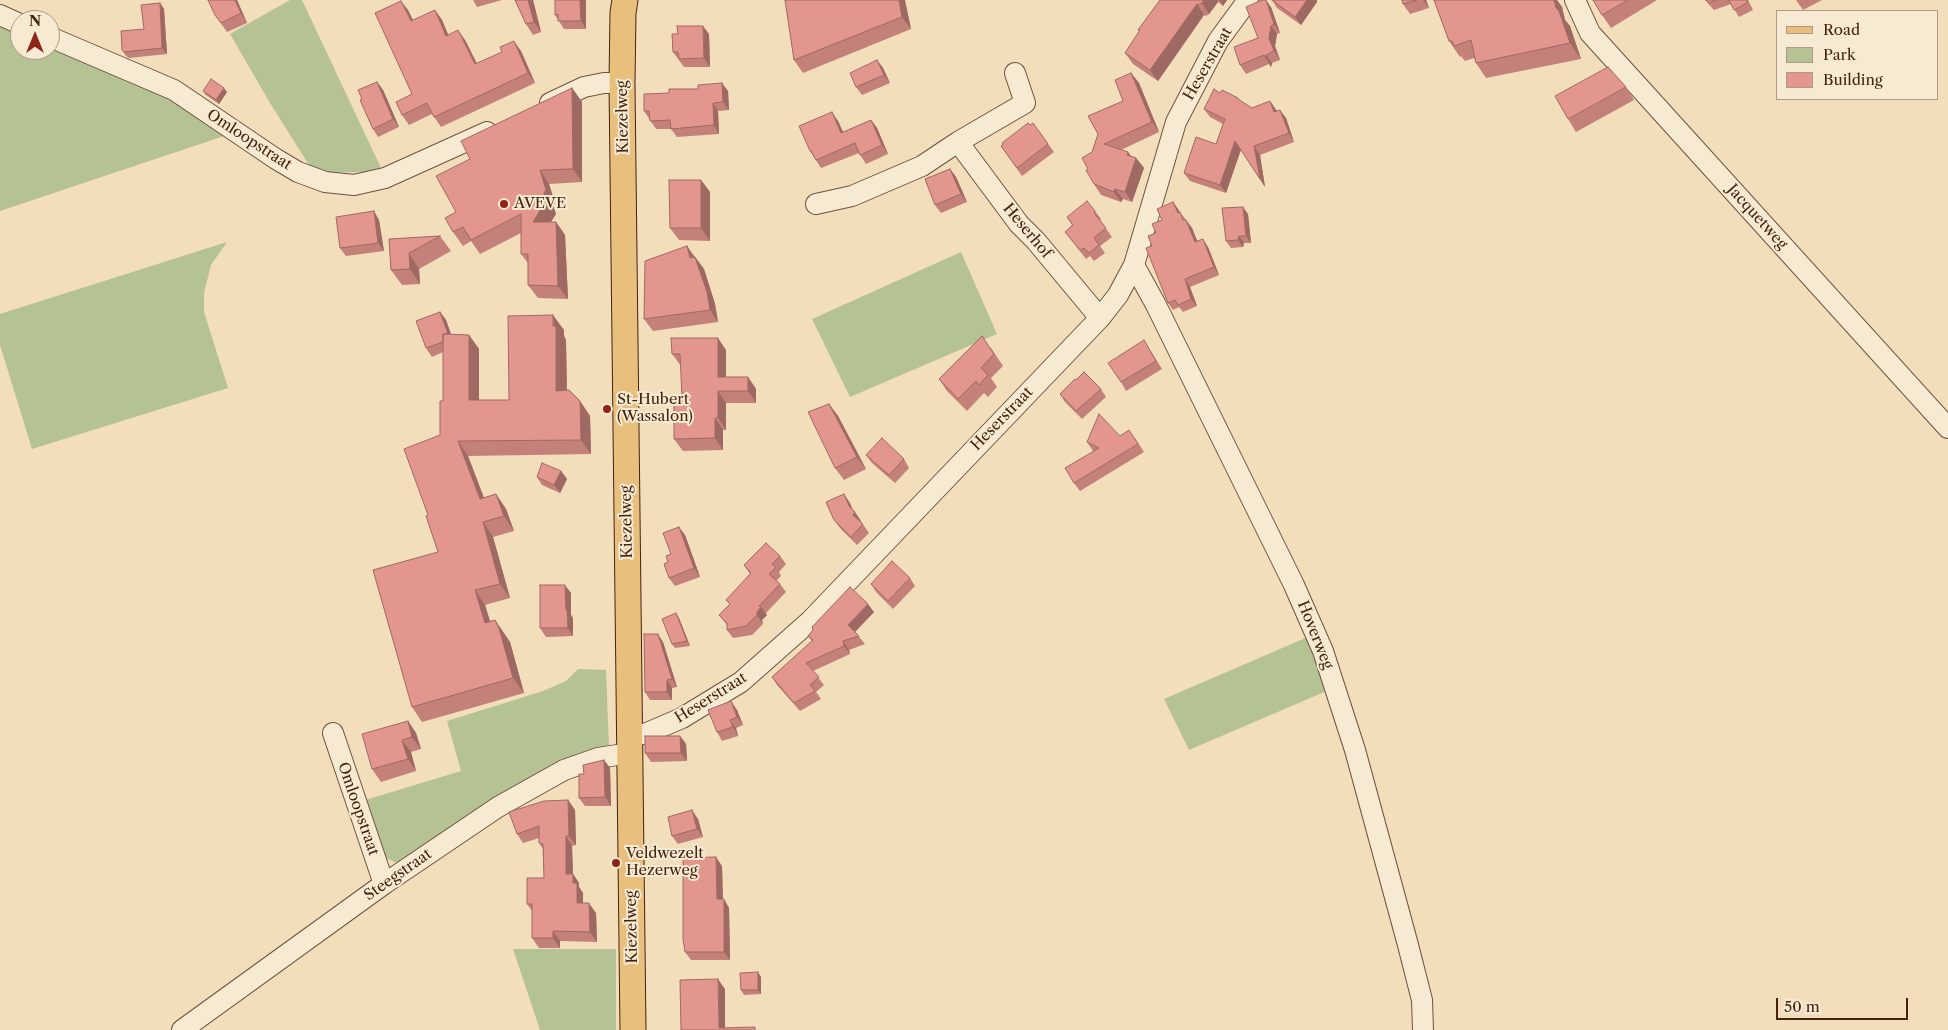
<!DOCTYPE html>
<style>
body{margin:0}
#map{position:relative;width:1948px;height:1030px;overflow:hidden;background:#f2debb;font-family:"Libre Caslon Text",serif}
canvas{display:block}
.legend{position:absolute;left:1776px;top:10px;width:162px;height:90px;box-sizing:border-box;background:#f7ead3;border:1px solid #af9b85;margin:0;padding:6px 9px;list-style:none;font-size:15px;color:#432411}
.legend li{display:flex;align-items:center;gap:10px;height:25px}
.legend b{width:25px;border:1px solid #af9b85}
.north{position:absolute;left:10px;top:10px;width:50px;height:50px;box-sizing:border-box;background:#f7ead3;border:1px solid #af9b85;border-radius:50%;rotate:0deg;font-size:14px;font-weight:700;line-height:20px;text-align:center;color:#432411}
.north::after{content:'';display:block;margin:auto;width:18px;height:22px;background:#8f2418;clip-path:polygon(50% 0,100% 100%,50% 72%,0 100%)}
.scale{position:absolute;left:1776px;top:998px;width:132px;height:22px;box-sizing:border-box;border:2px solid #432411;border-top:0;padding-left:6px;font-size:15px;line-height:18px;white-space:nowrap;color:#432411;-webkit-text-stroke:4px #f7ead3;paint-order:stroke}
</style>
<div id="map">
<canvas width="1948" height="1030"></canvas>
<ul class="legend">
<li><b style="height:6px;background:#e9bf7e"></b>Road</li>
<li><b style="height:14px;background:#b5c294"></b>Park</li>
<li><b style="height:14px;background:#e3968d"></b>Building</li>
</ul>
<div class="north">N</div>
<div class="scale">50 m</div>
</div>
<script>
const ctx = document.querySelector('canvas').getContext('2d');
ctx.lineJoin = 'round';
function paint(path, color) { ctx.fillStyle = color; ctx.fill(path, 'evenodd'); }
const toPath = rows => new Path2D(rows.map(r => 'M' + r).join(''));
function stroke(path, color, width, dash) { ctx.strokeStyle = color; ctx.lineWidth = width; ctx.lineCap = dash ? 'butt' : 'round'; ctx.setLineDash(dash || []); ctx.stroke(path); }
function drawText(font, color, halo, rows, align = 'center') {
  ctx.font = font + ' "Libre Caslon Text",serif'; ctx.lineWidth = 4; ctx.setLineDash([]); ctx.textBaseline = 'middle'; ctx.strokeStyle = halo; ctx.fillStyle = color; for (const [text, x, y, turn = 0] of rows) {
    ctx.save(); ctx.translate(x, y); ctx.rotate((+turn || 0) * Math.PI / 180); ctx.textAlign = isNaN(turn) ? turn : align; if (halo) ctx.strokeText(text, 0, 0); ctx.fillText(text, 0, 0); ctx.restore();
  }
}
paint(toPath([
 [290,0,302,0,381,168,365,172,314,173,270,103,230,34],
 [0,21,20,30,20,50,50,50,50,42,158,90,230,134,0,211],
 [227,242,211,265,204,293,204,312,228,388,32,449,0,345,0,314],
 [961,252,997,334,850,397,812,319],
 [1310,636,1329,690,1189,750,1164,699],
 [578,669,606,670,609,747,404,862,397,863,386,858,377,848,362,801,461,771,447,721,543,691,566,681],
 [513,949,616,949,616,1030,540,1030]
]), '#b5c294');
const minor = toPath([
 [1575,0,1590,33,1948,428],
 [0,15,20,24],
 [50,37,174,90,276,159,298,172,325,182,354,185,385,178,487,132],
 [550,103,584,87,604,83,622,83],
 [958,142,1019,224,1036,241,1100,318],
 [816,204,852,196,922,166,958,142,1025,103,1015,73],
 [1134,265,1156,305,1294,585,1323,651,1355,750,1408,945,1422,1000,1423,1030],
 [333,733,384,884],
 [630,737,647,733,682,718,741,682,810,621,1100,318,1118,295,1134,265,1176,122,1218,41,1248,0],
 [182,1030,384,884,498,807,564,770,598,758,630,753]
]);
const major = toPath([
 [625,0,623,13,622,83,633,1030]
]);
stroke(minor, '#6f523c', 22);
stroke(major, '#432411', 27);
stroke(minor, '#f7ead3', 20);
stroke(major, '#e9bf7e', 25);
paint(toPath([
 [237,0,247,23,227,32,215,15],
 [473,0,502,0,477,7],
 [515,0,533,0,541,32,533,35,526,24],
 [555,0,586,0,586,29,564,29,555,15],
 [785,0,905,0,911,29,803,73,794,60],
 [1160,0,1227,0,1223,6,1218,2,1209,14,1206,16,1204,15,1158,81,1133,64,1125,53,1140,31,1138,30],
 [1272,0,1317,2,1301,25,1277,8],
 [1402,0,1426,0,1429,8,1410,14,1403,4],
 [1434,0,1557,0,1562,7,1565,20,1570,26,1581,59,1486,78,1476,63,1474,58,1465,61,1461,56,1460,57,1449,41],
 [1593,0,1657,0,1611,28,1602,15],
 [1705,0,1748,0,1753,10,1739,17,1731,4,1714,10],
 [1796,0,1822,0,1803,10],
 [160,3,164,9,167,54,129,58,126,56,122,50,144,29],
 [1271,7,1280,33,1277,34,1275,46,1280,60,1272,63,1271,67,1269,64,1246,74,1240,65,1258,38],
 [408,10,413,20,435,10,442,20,448,35,465,40,477,64,521,51,535,83,441,127,432,114,409,125,402,115,412,94],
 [709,34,710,67,684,67,673,52],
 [877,60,883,68,890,83,862,95,856,87],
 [1131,73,1139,83,1159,132,1121,150,1128,152,1131,156,1136,158,1144,168,1132,202,1123,199,1121,202,1101,195,1094,184,1088,169,1092,152,1123,101],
 [377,82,383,90,399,127,378,137,373,129,362,99],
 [1626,87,1634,100,1576,132,1568,119],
 [572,88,582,102,582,182,549,184,555,203,553,206,556,214,551,222,556,222,565,235,568,299,538,298,528,285,528,263,521,254,521,233,480,254,471,241,463,246,453,232,456,212,470,159],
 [203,91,227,92,219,104,206,95],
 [728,91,729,110,718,111,719,134,677,137,671,129,656,129,644,111],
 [1240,101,1252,108,1270,101,1277,111,1286,118,1294,142,1260,155,1265,187,1241,150,1226,193,1190,181,1184,173,1216,144,1223,124,1210,117,1204,109],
 [871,120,877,128,888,154,866,164,859,153,821,168,810,151,838,121,843,132],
 [1033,123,1054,152,1022,176,1001,146],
 [950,169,956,177,967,202,941,213,935,205],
 [701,180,710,192,710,241,679,240,670,228],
 [1173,202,1180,212,1192,228,1197,242,1208,247,1219,275,1190,287,1197,306,1183,312,1179,307,1173,310,1168,303,1152,246,1162,220],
 [1095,211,1101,219,1100,220,1112,237,1100,246,1105,253,1094,261,1090,256,1086,259,1065,232,1072,225,1067,217],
 [1248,214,1251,243,1244,243,1243,247,1231,248,1226,241],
 [379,220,384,251,346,256,340,248],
 [440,236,451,251,419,269,420,284,402,285,391,270,389,239],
 [687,246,704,269,715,304,718,322,653,331,644,319],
 [440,312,446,320,451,334,469,335,479,349,479,400,509,400,564,330,564,336,566,340,567,390,580,401,590,416,591,454,468,456,484,498,496,494,506,509,514,531,493,537,510,598,485,605,490,621,495,620,510,642,524,693,422,722,412,707,438,552,428,515,440,435,443,401,443,352,432,357,426,348],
 [1144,340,1162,369,1126,391,1121,382],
 [991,348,1003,366,991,378,997,387,988,397,984,393,967,411,947,391,939,379],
 [726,350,726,377,748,377,756,389,756,403,726,403,726,430,723,430,723,450,683,451,674,439,682,398,681,366,672,354],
 [1076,380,1101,389,1106,397,1082,419,1065,402,1060,394],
 [829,404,838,416,866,469,844,480,835,468],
 [1120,436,1135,438,1144,452,1080,491,1074,483,1093,451,1087,442],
 [866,455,904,459,909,468,895,483,872,463],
 [561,471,567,479,560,493,542,485,537,477],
 [850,503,853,510,869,533,857,545,840,528,834,520],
 [685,535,700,577,675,586,669,578,668,562],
 [780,556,786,564,779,572,781,576,776,581,780,584,786,592,765,614,767,615,762,620,763,624,752,635,733,638,727,630,727,625,719,615,729,605,750,574,744,565],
 [910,578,915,586,893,609,876,592,871,584],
 [571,593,571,615,573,618,573,636,546,637,540,628],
 [874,612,855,632,865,644,849,650,850,654,813,671,824,685,816,692,821,699,800,711,777,685,772,677,812,641,808,636],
 [679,618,690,646,675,648,672,644],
 [663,642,677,687,672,688,672,700,650,700,645,692],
 [737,710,743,725,736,728,738,736,722,741,717,732],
 [408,721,416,733,421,749,411,752,416,771,381,782,372,769],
 [680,736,686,744,687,761,651,762,645,753],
 [604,760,610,768,611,806,585,806,579,798,584,774],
 [568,800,575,810,576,845,572,846,573,874,579,883,579,887,583,893,583,903,596,913,597,942,560,941,560,948,539,948,532,938,532,911,527,904,544,878,543,849,539,843,539,838,523,843,517,834],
 [698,819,703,837,678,844,672,836],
 [722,866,723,899,729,908,730,960,691,960,685,952],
 [761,977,761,994,744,995,741,990]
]), '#c38179');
paint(toPath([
 [235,0,237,0,247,23,241,13],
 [528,0,533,0,541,32,534,22],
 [580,0,586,0,586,29,581,21],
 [899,0,905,0,905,1,911,29,902,17],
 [1204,0,1217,0,1218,2,1209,14,1202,3],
 [1219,0,1227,0,1223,6],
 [1266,0,1271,7,1280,33,1274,24],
 [1307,0,1317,0,1317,2,1301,25,1295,17],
 [1423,0,1426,0,1429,8],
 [1554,0,1557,0,1562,7,1565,20,1570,26,1581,59,1570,43,1556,8],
 [401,1,408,10,418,31,411,21],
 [160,3,164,9,167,54,162,48],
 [1197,4,1204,15,1158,81,1150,70],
 [435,10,442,20,453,46,446,36],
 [703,26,709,34,710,67,704,58],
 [1271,26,1277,34,1275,46,1280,60,1274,51,1269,38],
 [458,30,465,40,482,74,475,64],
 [514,41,521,51,535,83,528,73],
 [1266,55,1272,63,1271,67,1266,58],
 [877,60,883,68,890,83,884,75],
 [1131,73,1139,83,1159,132,1152,122],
 [377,82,383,90,399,127,393,119],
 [722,83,728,91,729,110,723,102],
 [224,88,227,92,219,104,216,100],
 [572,88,582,102,582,182,573,169],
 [1270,101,1276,110,1280,120,1274,112],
 [713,103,718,111,719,134,714,125],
 [1280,110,1286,118,1294,142,1289,133],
 [832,112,838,121,847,141,841,133],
 [871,120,877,128,888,154,882,145],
 [1235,141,1241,149,1226,193,1220,185],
 [1254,146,1260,155,1265,187,1260,179],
 [1128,152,1135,162,1136,158,1144,168,1132,202,1125,192],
 [950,169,956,177,967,202,961,194],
 [540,170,549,184,555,203,553,206,556,214,542,235,533,222,544,193],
 [701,180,710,192,710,241,701,228],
 [1115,189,1123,199,1121,202,1114,192],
 [1173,202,1178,209,1183,220,1178,213],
 [1243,207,1248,214,1251,243,1246,236],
 [374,211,379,220,384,251,378,243],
 [1186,220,1192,228,1201,250,1195,242],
 [556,222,565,235,568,299,558,286],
 [1239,236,1244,243,1243,247,1238,240],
 [1203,239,1208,247,1219,275,1214,267],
 [687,246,695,259,690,258],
 [409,253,419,269,420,284,410,269],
 [695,257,704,269,715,304,718,322,710,310],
 [1185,279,1190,287,1197,306,1191,299],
 [440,312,446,320,456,348,450,339],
 [553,315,564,330,564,336,566,340,567,405,556,391],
 [469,335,479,349,479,415,469,400],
 [718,338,726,350,726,389,718,377],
 [748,377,756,389,756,403,748,391],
 [718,391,726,403,726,430,718,418],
 [580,401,590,416,591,454,581,440],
 [829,404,838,416,866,469,857,457],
 [715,418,723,430,723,450,715,438],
 [458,441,468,456,490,514,480,499],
 [561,471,567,479,560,493,554,485],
 [496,494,506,509,514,531,504,516],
 [844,494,850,503,854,514,855,512,861,521,859,523,853,515],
 [483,522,493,537,510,598,500,584],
 [679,527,685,535,700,577,694,568],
 [565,585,571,593,571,615,573,618,573,636,568,628,566,610],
 [475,590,485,605,495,638,485,623],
 [868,604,874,612,854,633,848,625],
 [761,607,767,615,762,620,763,624,757,615,757,612],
 [676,613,679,618,690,646,687,641],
 [495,620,510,642,524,693,513,678],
 [658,634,663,642,677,687,672,679],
 [843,641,849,650,850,654,844,646],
 [667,680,672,688,672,700,667,692],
 [731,701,737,710,743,725,737,717],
 [730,720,736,728,738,736,733,727],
 [408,721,416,733,421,749,412,737],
 [680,736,686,744,687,761,681,753],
 [402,740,411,752,416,771,408,759],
 [604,760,610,768,611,806,605,797],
 [568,800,575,810,576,845,569,836],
 [692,810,698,819,703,837,697,829],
 [566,836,572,846,573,874,579,883,579,887,583,893,583,913,577,903,566,874],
 [716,857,722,866,723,908,717,899],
 [724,899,729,908,730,960,724,952],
 [589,903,596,913,597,942,590,932],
 [553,931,560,941,560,948,553,938],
 [758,972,761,977,761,994,758,990],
 [718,979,725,989,725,1030,719,1028]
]), '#9f6963');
const building = toPath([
 [208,0,235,0,241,13,221,23,215,15,208,0],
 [515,0,528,0,534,22,526,24,515,0],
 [555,0,580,0,581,21,558,21,558,14,555,15,555,0],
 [785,0,899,0,902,17,794,60,785,0],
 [1160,0,1204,0,1202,3,1198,5,1197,4,1150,70,1125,53,1140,30,1138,30,1160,0],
 [1262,0,1266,0,1274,24,1271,26,1269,38,1274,51,1266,55,1266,58,1264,55,1240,65,1234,47,1258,38,1246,7,1262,0],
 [1272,0,1307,0,1295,17,1272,0],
 [1402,0,1417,0,1403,4,1402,0],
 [1434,0,1554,0,1556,8,1559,11,1570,43,1476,63,1471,40,1454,46,1452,41,1449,41,1434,0],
 [1593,0,1628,0,1602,15,1593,0],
 [1706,0,1716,0,1709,3,1706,0],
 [1729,0,1747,0,1748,2,1734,10,1729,0],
 [401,1,411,21,435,10,446,36,458,30,475,64,502,52,500,47,514,41,528,73,434,117,427,103,402,115,396,102,412,94,375,13,401,1],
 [160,3,162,48,124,52,122,50,121,31,144,29,141,5,160,3],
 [677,26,703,26,704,58,679,59,678,52,673,52,672,34,678,34,677,26],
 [877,60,884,75,856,87,850,73,877,60],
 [1608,67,1626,87,1568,119,1555,96,1608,67],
 [1131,73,1152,122,1104,144,1128,152,1127,155,1136,158,1125,192,1115,189,1114,192,1094,184,1086,170,1088,169,1082,158,1092,152,1098,134,1088,116,1123,101,1115,80,1131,73],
 [211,79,224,88,216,100,203,91,211,79],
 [377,82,393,119,373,129,360,100,362,99,358,90,377,82],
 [722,83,723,102,713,103,714,125,671,129,670,120,650,121,649,111,644,111,644,94,669,93,669,89,698,89,698,85,722,83],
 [572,88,573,169,540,170,546,190,544,193,546,201,533,222,556,222,558,286,528,285,528,254,521,254,521,214,471,240,463,227,453,232,445,218,456,212,436,176,470,159,461,141,572,88],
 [1214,89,1220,93,1222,90,1238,98,1238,99,1252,108,1270,101,1274,112,1280,110,1289,133,1254,146,1260,179,1235,141,1220,185,1184,173,1196,137,1216,144,1225,119,1204,109,1214,89],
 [832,112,841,133,871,120,882,145,860,155,855,143,816,160,811,151,810,151,799,126,832,112],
 [1028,123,1030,125,1033,123,1048,144,1017,168,1001,146,1003,144,1002,143,1028,123],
 [950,169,961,194,935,205,925,179,950,169],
 [669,180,701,180,701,228,670,228,669,180],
 [1087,201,1095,211,1094,213,1106,228,1094,238,1099,245,1089,253,1084,248,1080,250,1065,232,1073,225,1067,217,1087,201],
 [1173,202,1178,213,1180,212,1183,220,1186,220,1195,242,1203,239,1214,267,1185,279,1191,299,1178,305,1175,300,1168,303,1146,248,1152,246,1148,236,1156,233,1152,224,1162,220,1157,209,1173,202],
 [1243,207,1246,236,1239,236,1238,240,1226,241,1222,208,1243,207],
 [374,211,378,243,340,248,336,217,374,211],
 [440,236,409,253,410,269,391,270,389,239,440,236],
 [687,246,690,258,695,257,707,292,710,310,644,319,645,261,687,246],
 [440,312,448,334,443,334,443,342,426,348,416,321,440,312],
 [553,315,553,326,556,326,556,391,569,390,580,401,581,440,458,441,480,499,496,494,504,516,483,522,500,584,475,590,485,623,495,620,499,628,513,678,412,707,373,570,438,552,426,516,428,515,404,449,440,435,440,401,443,401,443,334,469,335,469,400,509,400,508,316,553,315],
 [982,336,994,354,981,368,988,375,979,385,976,381,958,399,939,379,982,336],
 [671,338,718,338,718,377,748,377,748,391,718,391,718,418,715,418,715,438,674,439,674,398,682,398,680,354,672,354,671,338],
 [1144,340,1156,361,1121,382,1108,363,1144,340],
 [1084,372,1101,389,1076,411,1060,394,1075,379,1076,380,1084,372],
 [829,404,857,457,835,468,808,412,829,404],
 [1099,414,1120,436,1129,430,1138,444,1074,483,1065,468,1099,448,1087,442,1099,414],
 [882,438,904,459,889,475,866,455,882,438],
 [542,463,561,471,554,485,537,477,542,463],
 [844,494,849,506,855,512,853,515,863,524,851,537,834,520,826,502,844,494],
 [679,527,694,568,669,578,664,564,668,562,666,556,671,554,663,533,679,527],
 [766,543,780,556,772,564,776,567,769,574,780,584,759,606,761,607,757,612,757,615,746,626,727,630,727,623,719,615,730,604,726,600,751,573,744,565,766,543],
 [892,561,910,578,888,601,871,584,892,561],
 [540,585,565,585,566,610,567,610,568,628,540,628,540,585],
 [850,587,868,604,848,625,859,636,843,641,844,646,806,663,819,677,810,685,815,691,794,703,772,677,813,640,808,636,813,630,812,627,850,587],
 [676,613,687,641,672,644,662,619,676,613],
 [644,634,658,634,672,679,667,680,667,692,645,692,644,634],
 [731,701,737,717,730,720,733,727,717,732,708,710,731,701],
 [408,721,412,737,402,740,408,759,372,769,362,734,408,721],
 [645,736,680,736,681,753,645,753,645,736],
 [604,760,605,797,579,798,579,774,584,774,583,765,604,760],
 [568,800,569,836,566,836,566,874,573,874,573,883,577,883,577,903,589,903,590,932,553,931,553,938,532,938,532,904,527,904,527,878,544,878,543,844,539,843,539,826,517,834,509,812,544,801,568,800],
 [692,810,697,829,672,836,668,817,692,810],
 [716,857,717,899,724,899,724,952,685,952,683,939,683,858,716,857],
 [758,972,758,990,741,990,740,973,758,972],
 [718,979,719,1028,755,1027,755,1030,681,1030,680,980,718,979]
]);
paint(building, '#e3968d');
stroke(building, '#9f6963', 1);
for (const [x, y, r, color] of [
 [504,204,5,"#8f2418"],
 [607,409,5,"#8f2418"],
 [616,863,5,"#8f2418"]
]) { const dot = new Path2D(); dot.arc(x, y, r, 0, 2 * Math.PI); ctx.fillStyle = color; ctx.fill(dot); stroke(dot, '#f7ead3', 2); }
drawText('15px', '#432411', '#f7ead3', [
 ["Heserstraat",1208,64,-60],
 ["Kiezelweg",623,117,-91],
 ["Omloopstraat",249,140,33],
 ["Jacquetweg",1757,217,48],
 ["Heserhof",1027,231,50],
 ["Heserstraat",1002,419,-46],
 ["Kiezelweg",627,522,-91],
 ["Hoverweg",1315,635,68],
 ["Heserstraat",711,698,-32],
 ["Omloopstraat",358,809,71],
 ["Steegstraat",398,875,-35],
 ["Kiezelweg",632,927,-91]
]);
drawText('15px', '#432411', '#f7ead3', [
 ["AVEVE",514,204],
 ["St-Hubert",617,400],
 ["(Wassalon)",617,417],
 ["Veldwezelt",626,854],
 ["Hezerweg",626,871]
], 'left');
</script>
